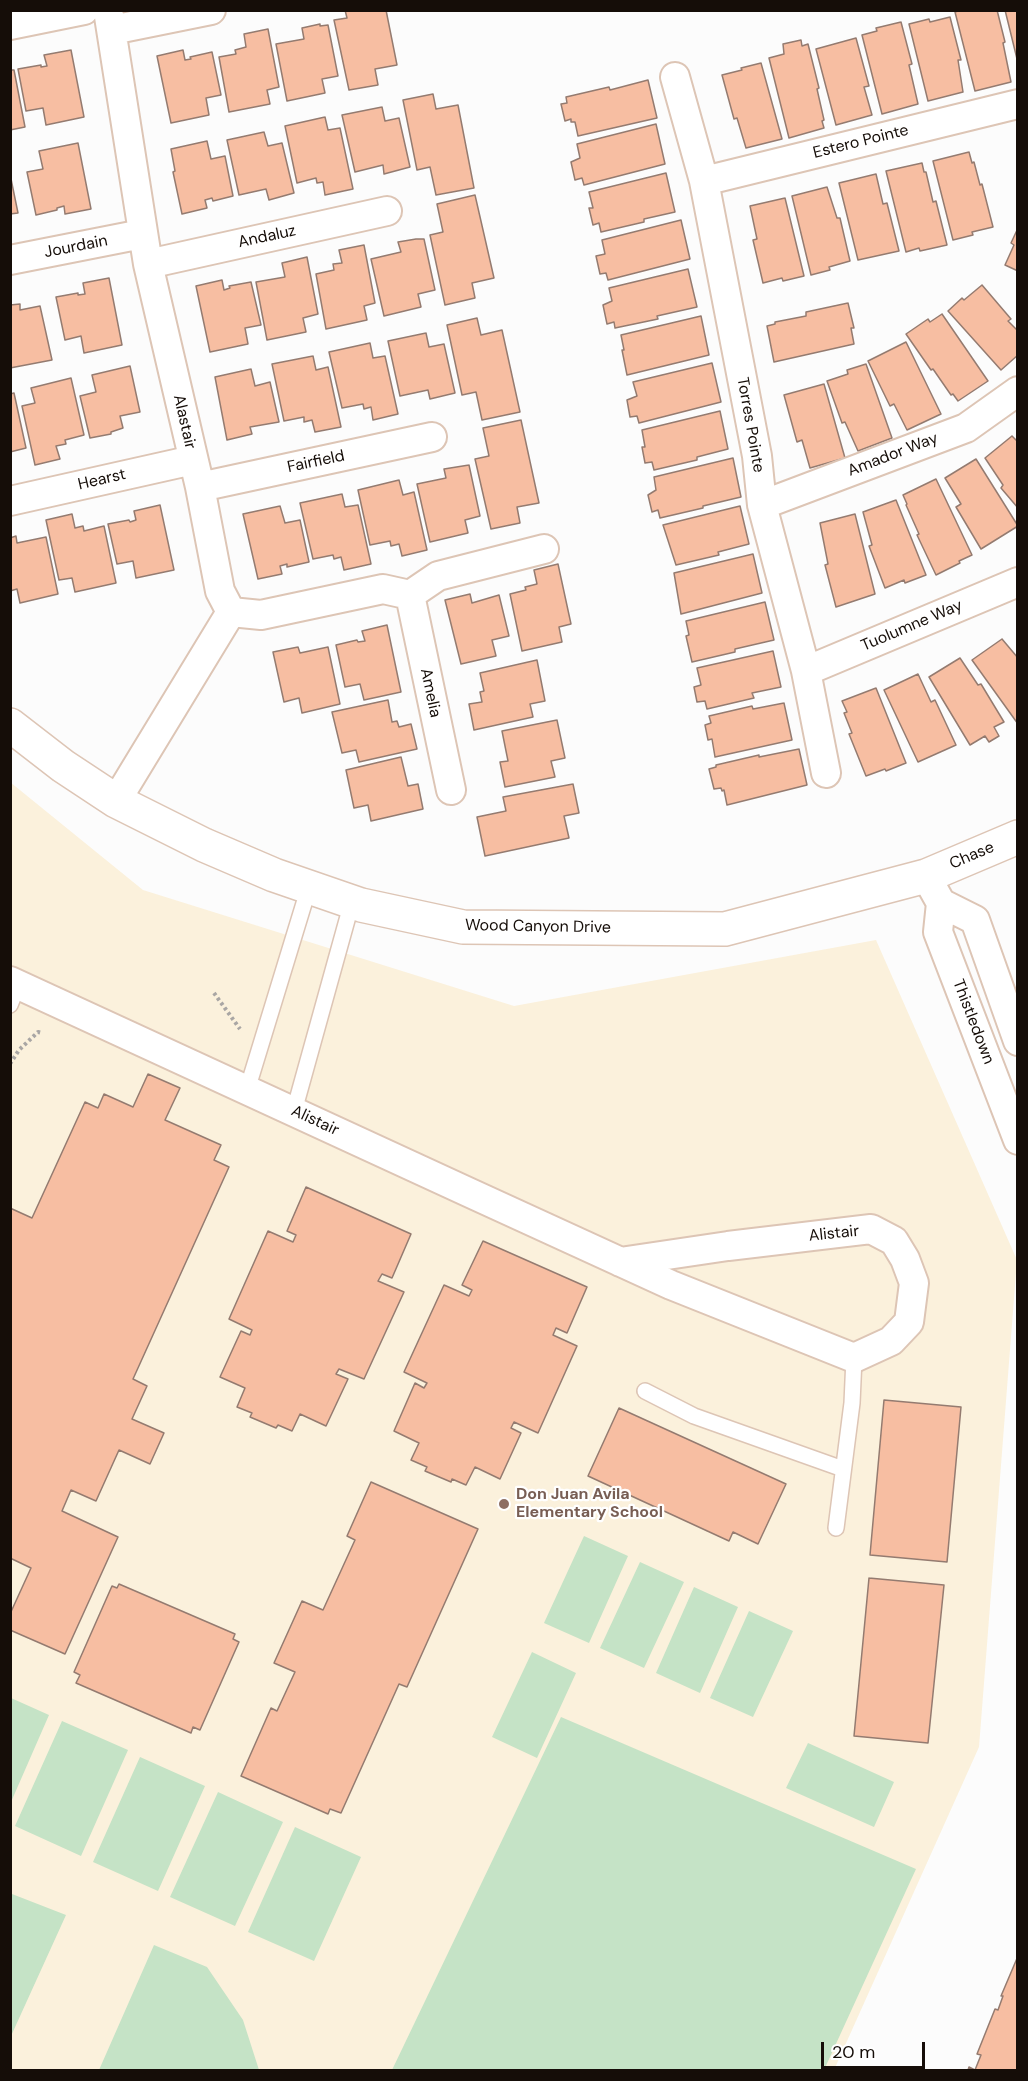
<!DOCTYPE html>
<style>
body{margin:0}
#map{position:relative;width:1028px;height:2081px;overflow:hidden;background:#fcfcfc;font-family:"DM Sans",sans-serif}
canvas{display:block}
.frame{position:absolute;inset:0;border:12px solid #150d08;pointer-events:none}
.scale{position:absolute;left:821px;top:2042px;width:104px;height:27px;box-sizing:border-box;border:3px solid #150d08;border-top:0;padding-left:8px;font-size:18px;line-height:21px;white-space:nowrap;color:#150d08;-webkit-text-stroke:4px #fff;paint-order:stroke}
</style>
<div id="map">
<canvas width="1028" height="2081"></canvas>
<div class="frame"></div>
<div class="scale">20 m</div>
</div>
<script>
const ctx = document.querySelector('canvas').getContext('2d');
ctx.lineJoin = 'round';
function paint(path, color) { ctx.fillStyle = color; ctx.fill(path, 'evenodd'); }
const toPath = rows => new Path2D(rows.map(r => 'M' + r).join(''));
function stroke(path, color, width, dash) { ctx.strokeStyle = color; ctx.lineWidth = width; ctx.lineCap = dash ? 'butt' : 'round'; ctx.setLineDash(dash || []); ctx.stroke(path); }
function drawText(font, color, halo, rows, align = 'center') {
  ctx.font = font + ' "DM Sans",sans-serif'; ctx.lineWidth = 4.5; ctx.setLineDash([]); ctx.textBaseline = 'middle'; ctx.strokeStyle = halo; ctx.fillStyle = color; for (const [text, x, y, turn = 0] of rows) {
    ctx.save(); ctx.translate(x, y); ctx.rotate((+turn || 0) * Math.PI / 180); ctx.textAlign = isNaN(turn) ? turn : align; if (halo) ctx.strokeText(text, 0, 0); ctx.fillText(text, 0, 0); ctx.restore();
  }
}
paint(toPath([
 [10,782,143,890,514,1006,876,940,1017,1260,979,1747,834,2070,11,2070]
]), '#fbf1dc');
paint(toPath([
 [584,1536,628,1556,589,1643,544,1623],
 [640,1562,684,1582,644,1668,600,1648],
 [694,1587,738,1607,700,1693,656,1673],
 [749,1611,793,1631,753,1717,710,1698],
 [532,1652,576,1673,537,1758,492,1737],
 [11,1698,49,1715,11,1802],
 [561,1717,916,1869,824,2070,392,2070],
 [62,1721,128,1750,81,1856,15,1826],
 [808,1743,894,1782,874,1827,786,1788],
 [140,1757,205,1786,158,1891,93,1862],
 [218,1792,283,1822,235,1926,170,1897],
 [295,1827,361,1857,314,1961,248,1932],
 [12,1894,66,1915,11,2036,10,1895],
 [154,1945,207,1967,243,2020,259,2070,99,2070]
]), '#c5e3c6');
const building = toPath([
 [345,10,386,10,397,65,375,69,378,85,349,90,334,20,347,18,345,10],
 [961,10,997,10,1005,42,1003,43,1011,82,975,91,955,12,961,10],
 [1005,10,1018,10,1018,63,1005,10],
 [950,17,961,60,958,60,963,92,928,101,909,24,929,19,930,22,950,17],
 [901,22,912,64,909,65,918,104,882,114,862,35,877,31,876,28,901,22],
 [320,24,320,26,328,25,338,76,322,79,325,93,287,101,276,44,304,39,302,28,320,24],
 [268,29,279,87,267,90,270,104,229,112,219,57,236,54,235,50,246,47,244,34,268,29],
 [856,38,869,86,864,87,872,115,836,125,816,49,856,38],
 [801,40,802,46,808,44,819,88,817,89,824,120,822,121,824,128,789,138,769,58,784,54,783,44,801,40],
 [71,50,84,117,46,125,43,108,26,111,18,69,41,65,41,67,47,66,44,55,71,50],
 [183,50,185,60,191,59,190,57,212,52,221,95,206,98,209,115,171,123,157,56,183,50],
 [761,63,782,139,746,148,737,118,734,119,722,75,742,70,741,68,761,63],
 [10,70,14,70,25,127,10,130,10,70],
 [648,80,657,118,578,136,575,122,571,122,571,119,565,121,561,104,567,103,566,97,609,87,610,90,648,80],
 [433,94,436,109,458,105,474,188,436,195,430,167,417,170,403,100,433,94],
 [382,107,385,121,399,118,410,167,384,174,383,165,355,172,342,115,382,107],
 [325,117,328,130,340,128,353,189,325,195,323,182,317,183,316,178,297,183,285,126,325,117],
 [656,124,665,164,584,185,582,178,575,180,571,162,580,158,577,144,656,124],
 [264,132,268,146,282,143,294,193,269,200,266,189,239,195,227,140,264,132],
 [207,141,211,159,225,156,233,196,213,201,212,198,205,200,207,208,182,214,173,172,175,171,171,149,207,141],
 [78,143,91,209,65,214,64,206,57,208,57,210,36,215,27,172,43,169,39,151,78,143],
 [969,152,972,163,974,162,980,185,982,184,993,227,972,232,973,235,953,240,933,161,969,152],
 [922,163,924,172,926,172,933,202,936,201,947,245,920,251,919,248,906,252,886,171,922,163],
 [666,173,675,212,644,219,644,222,601,232,599,223,593,225,589,208,593,208,589,192,666,173],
 [10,174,18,213,10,214,10,174],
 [876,174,883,204,887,203,899,251,858,260,839,183,876,174],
 [827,187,837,218,840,218,850,261,829,267,830,270,811,275,792,196,827,187],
 [475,195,494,278,472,283,475,298,445,305,430,235,443,232,437,204,475,195],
 [785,198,804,276,783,281,782,278,763,283,753,240,757,239,750,206,785,198],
 [681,220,690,259,608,280,606,273,600,274,596,256,605,254,602,240,681,220],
 [1018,228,1018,271,1005,265,1014,245,1011,243,1018,228],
 [416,239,424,239,435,290,418,294,421,307,384,316,371,259,401,252,398,242,416,239],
 [364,245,375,303,364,306,367,320,326,329,316,274,334,270,333,264,342,263,339,250,364,245],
 [307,257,318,314,303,318,306,332,267,340,256,282,285,277,282,263,307,257],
 [688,269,697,307,657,316,658,319,615,328,614,322,607,324,603,305,612,301,609,288,688,269],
 [109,278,122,345,84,353,81,336,65,340,56,297,78,293,78,295,85,294,83,283,109,278],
 [222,280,224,290,230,288,229,286,251,282,261,325,245,328,248,344,210,352,196,286,222,280],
 [982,285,1011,319,1008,321,1018,331,1018,355,1001,370,948,311,962,298,964,300,982,285],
 [848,303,854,328,851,328,854,344,774,362,767,326,775,324,775,322,806,316,806,312,848,303],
 [20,304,20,310,40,306,52,360,10,368,10,305,20,304],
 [942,314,988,381,958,401,953,394,951,395,933,369,931,370,906,334,928,319,930,322,942,314],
 [701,316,709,355,627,375,622,350,624,350,621,335,701,316],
 [477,318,481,335,502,330,520,412,482,420,476,392,462,395,447,325,477,318],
 [426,333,429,347,444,344,455,393,430,399,428,390,400,396,388,341,426,333],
 [906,342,941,414,907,430,894,404,890,406,868,361,906,342],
 [370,343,373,358,385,356,398,414,373,420,371,407,364,409,363,404,342,408,329,352,370,343],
 [313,356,316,370,328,367,341,427,315,432,312,420,304,422,304,417,284,421,272,364,313,356],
 [712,363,721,402,639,423,637,416,630,417,627,400,637,396,633,382,712,363],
 [866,364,892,438,858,451,845,422,842,423,827,381,848,374,847,370,866,364],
 [130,366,140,412,120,416,123,428,111,432,111,434,90,438,80,396,96,392,92,375,130,366],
 [251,369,255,386,270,382,279,422,250,427,252,434,227,440,215,377,251,369],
 [71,378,84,435,65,440,66,444,56,446,60,459,35,465,22,406,35,403,31,388,71,378],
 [824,384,845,458,810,468,802,440,797,442,784,395,824,384],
 [14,393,26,448,10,452,10,394,14,393],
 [720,411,728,449,697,457,697,460,654,470,652,462,645,463,642,447,645,447,642,430,720,411],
 [521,420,539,503,517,507,520,523,491,529,475,459,489,456,483,428,521,420],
 [1012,436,1018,442,1018,508,1001,488,1003,485,985,458,1012,436],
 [733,458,741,497,703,506,703,508,660,518,658,510,652,512,648,495,656,490,654,477,733,458],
 [976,459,1018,526,981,549,956,507,961,504,945,478,976,459],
 [469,465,480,516,465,520,468,533,430,542,417,484,446,478,444,469,469,465],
 [936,479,972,555,959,561,960,563,936,575,917,535,919,534,906,505,907,504,903,495,936,479],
 [399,480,403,495,414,492,427,550,402,556,399,544,391,546,390,541,370,545,358,490,399,480],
 [342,494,345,507,358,505,371,564,344,570,341,557,334,559,333,555,313,559,300,503,342,494],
 [896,500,926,575,905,583,904,580,885,588,869,546,872,545,863,512,896,500],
 [160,505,174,570,136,578,133,561,117,564,108,524,129,520,130,522,136,520,134,511,160,505],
 [280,506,285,523,300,520,309,562,287,567,287,564,280,566,282,574,258,579,243,514,280,506],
 [740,506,749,544,718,552,719,555,676,565,663,525,740,506],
 [72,514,75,528,83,526,84,531,104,526,116,583,75,592,72,578,59,580,46,520,72,514],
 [855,514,875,594,836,607,825,565,828,564,820,523,855,514],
 [16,536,17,543,46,537,58,594,20,603,17,589,10,591,10,538,16,536],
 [753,554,762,593,681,614,674,573,753,554],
 [558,564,571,624,559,627,562,642,522,651,510,594,526,590,525,587,537,584,534,570,558,564],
 [470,594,472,603,499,595,509,636,492,640,496,656,461,664,445,600,470,594],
 [765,602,774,640,735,649,735,652,692,662,686,636,689,635,686,621,765,602],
 [387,625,401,692,364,700,360,684,345,687,336,645,357,640,358,642,365,641,362,631,387,625],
 [1002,639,1018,658,1018,724,972,660,1002,639],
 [298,647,300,653,328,647,340,704,302,713,299,698,284,702,273,652,298,647],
 [773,651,781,687,752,693,754,698,707,709,705,701,697,702,694,687,701,685,697,668,773,651],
 [960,658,978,685,981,684,1004,722,994,727,999,736,989,742,985,736,970,745,929,677,960,658],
 [537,660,545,701,530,704,533,717,474,730,469,704,482,702,480,692,484,691,480,673,537,660],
 [918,674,931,702,935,700,956,745,918,762,884,690,918,674],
 [876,688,906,763,886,771,885,769,866,776,849,734,852,733,844,713,847,712,842,701,876,688],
 [388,700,392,722,397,721,399,727,411,724,417,749,359,762,356,750,342,753,332,712,388,700],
 [784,703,792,740,715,757,712,739,708,740,705,725,711,723,709,716,752,706,753,709,784,703],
 [557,720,565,758,551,761,555,777,505,787,500,762,508,761,502,731,557,720],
 [799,749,807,785,727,805,724,790,722,791,721,788,714,789,709,769,716,767,716,765,759,755,759,757,799,749],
 [401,757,408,786,418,784,423,809,371,821,368,805,354,808,346,770,401,757],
 [573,784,579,813,564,816,569,838,485,856,477,817,506,811,503,797,573,784],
 [148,1074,180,1088,165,1120,221,1145,214,1160,229,1167,133,1379,147,1386,132,1419,164,1433,150,1464,119,1450,96,1501,71,1490,62,1511,118,1537,65,1654,10,1630,10,1614,31,1568,10,1558,10,1208,32,1218,85,1102,98,1108,104,1094,133,1107,148,1074],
 [306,1187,411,1234,392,1278,382,1274,378,1281,404,1292,364,1379,339,1369,336,1374,348,1379,326,1426,300,1414,292,1431,278,1425,276,1428,250,1417,252,1413,237,1407,245,1388,220,1377,241,1331,250,1335,252,1330,229,1319,268,1231,293,1242,296,1235,287,1231,306,1187],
 [483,1241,587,1287,567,1333,556,1328,553,1335,577,1346,538,1433,514,1422,511,1428,521,1433,500,1479,475,1467,466,1485,452,1479,451,1482,425,1471,427,1467,411,1460,419,1443,394,1431,415,1383,424,1388,427,1383,404,1372,444,1285,469,1296,472,1290,462,1285,483,1241],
 [884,1400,961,1407,947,1562,870,1555,884,1400],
 [619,1408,786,1484,758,1544,733,1532,729,1541,588,1476,619,1408],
 [371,1482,478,1529,407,1687,399,1684,341,1813,330,1809,328,1814,241,1776,271,1708,277,1711,295,1672,274,1663,302,1601,323,1610,355,1540,347,1536,371,1482],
 [869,1578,944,1585,928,1743,854,1736,869,1578],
 [119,1584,235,1634,233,1639,239,1642,200,1730,193,1727,191,1733,76,1683,80,1675,74,1672,112,1586,117,1588,119,1584],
 [1018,1956,1018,2070,968,2070,969,2067,975,2070,981,2055,977,2054,995,2009,998,2010,1003,1996,1001,1996,1018,1956]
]);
paint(building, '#f7bea2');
stroke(building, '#947b70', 1.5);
const service = toPath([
 [10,1005,18,985],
 [247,1090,309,887],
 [294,1111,352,902],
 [645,1391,694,1416,843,1469],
 [836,1528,852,1403,854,1358]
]);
const minor = toPath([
 [108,10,148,264,200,487,220,591,231,612,116,801],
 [10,25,84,10],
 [112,30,211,10],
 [675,77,704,181,757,456,762,505,806,671,826,773],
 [704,181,1018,104],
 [10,260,142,234],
 [148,264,387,211],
 [200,487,432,437],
 [10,501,193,460],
 [762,505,966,428,1018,391],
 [410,595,438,576,544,549],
 [231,612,261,615,383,589,410,595,451,790],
 [806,671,1018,582],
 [926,876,941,903,938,932,1018,1140],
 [941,903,975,920,1018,1041],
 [10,981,468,1192,671,1285,854,1358,891,1341,909,1322,914,1283,905,1259,894,1241,871,1229,728,1246,620,1262]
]);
const tertiary = toPath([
 [10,725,63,766,116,801,204,845,274,875,361,905,463,927,725,929,926,876,1018,837]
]);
stroke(service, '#ddc5b5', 18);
stroke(minor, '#ddc5b5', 32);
stroke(tertiary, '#ddc5b5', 36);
stroke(toPath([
 [214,993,240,1029],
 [10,1064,19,1050,38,1032,42,1033]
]), '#a9a6a4', 4, [3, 3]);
stroke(service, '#fff', 15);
stroke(minor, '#fff', 28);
stroke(tertiary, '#fff', 33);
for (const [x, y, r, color] of [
 [504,1504,6,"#8d6e63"]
]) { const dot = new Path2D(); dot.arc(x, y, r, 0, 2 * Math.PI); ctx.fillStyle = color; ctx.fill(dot); stroke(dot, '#fff', 2); }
drawText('16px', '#150d08', '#fff', [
 ["Estero Pointe",861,142,-14],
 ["Andaluz",267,237,-12],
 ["Jourdain",76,247,-11],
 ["Alastair",184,422,77],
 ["Torres Pointe",750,425,80],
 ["Amador Way",893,455,-21],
 ["Fairfield",316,462,-12],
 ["Hearst",102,480,-13],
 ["Tuolumne Way",912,626,-23],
 ["Amelia",430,693,78],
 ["Chase",972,856,-23],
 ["Wood Canyon Drive",538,927,1],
 ["Thistledown",973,1022,69],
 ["Alistair",315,1121,25],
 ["Alistair",834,1234,-6]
]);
drawText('bold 16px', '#785e54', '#fff', [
 ["Don Juan Avila",516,1495],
 ["Elementary School",516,1513]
], 'left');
</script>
